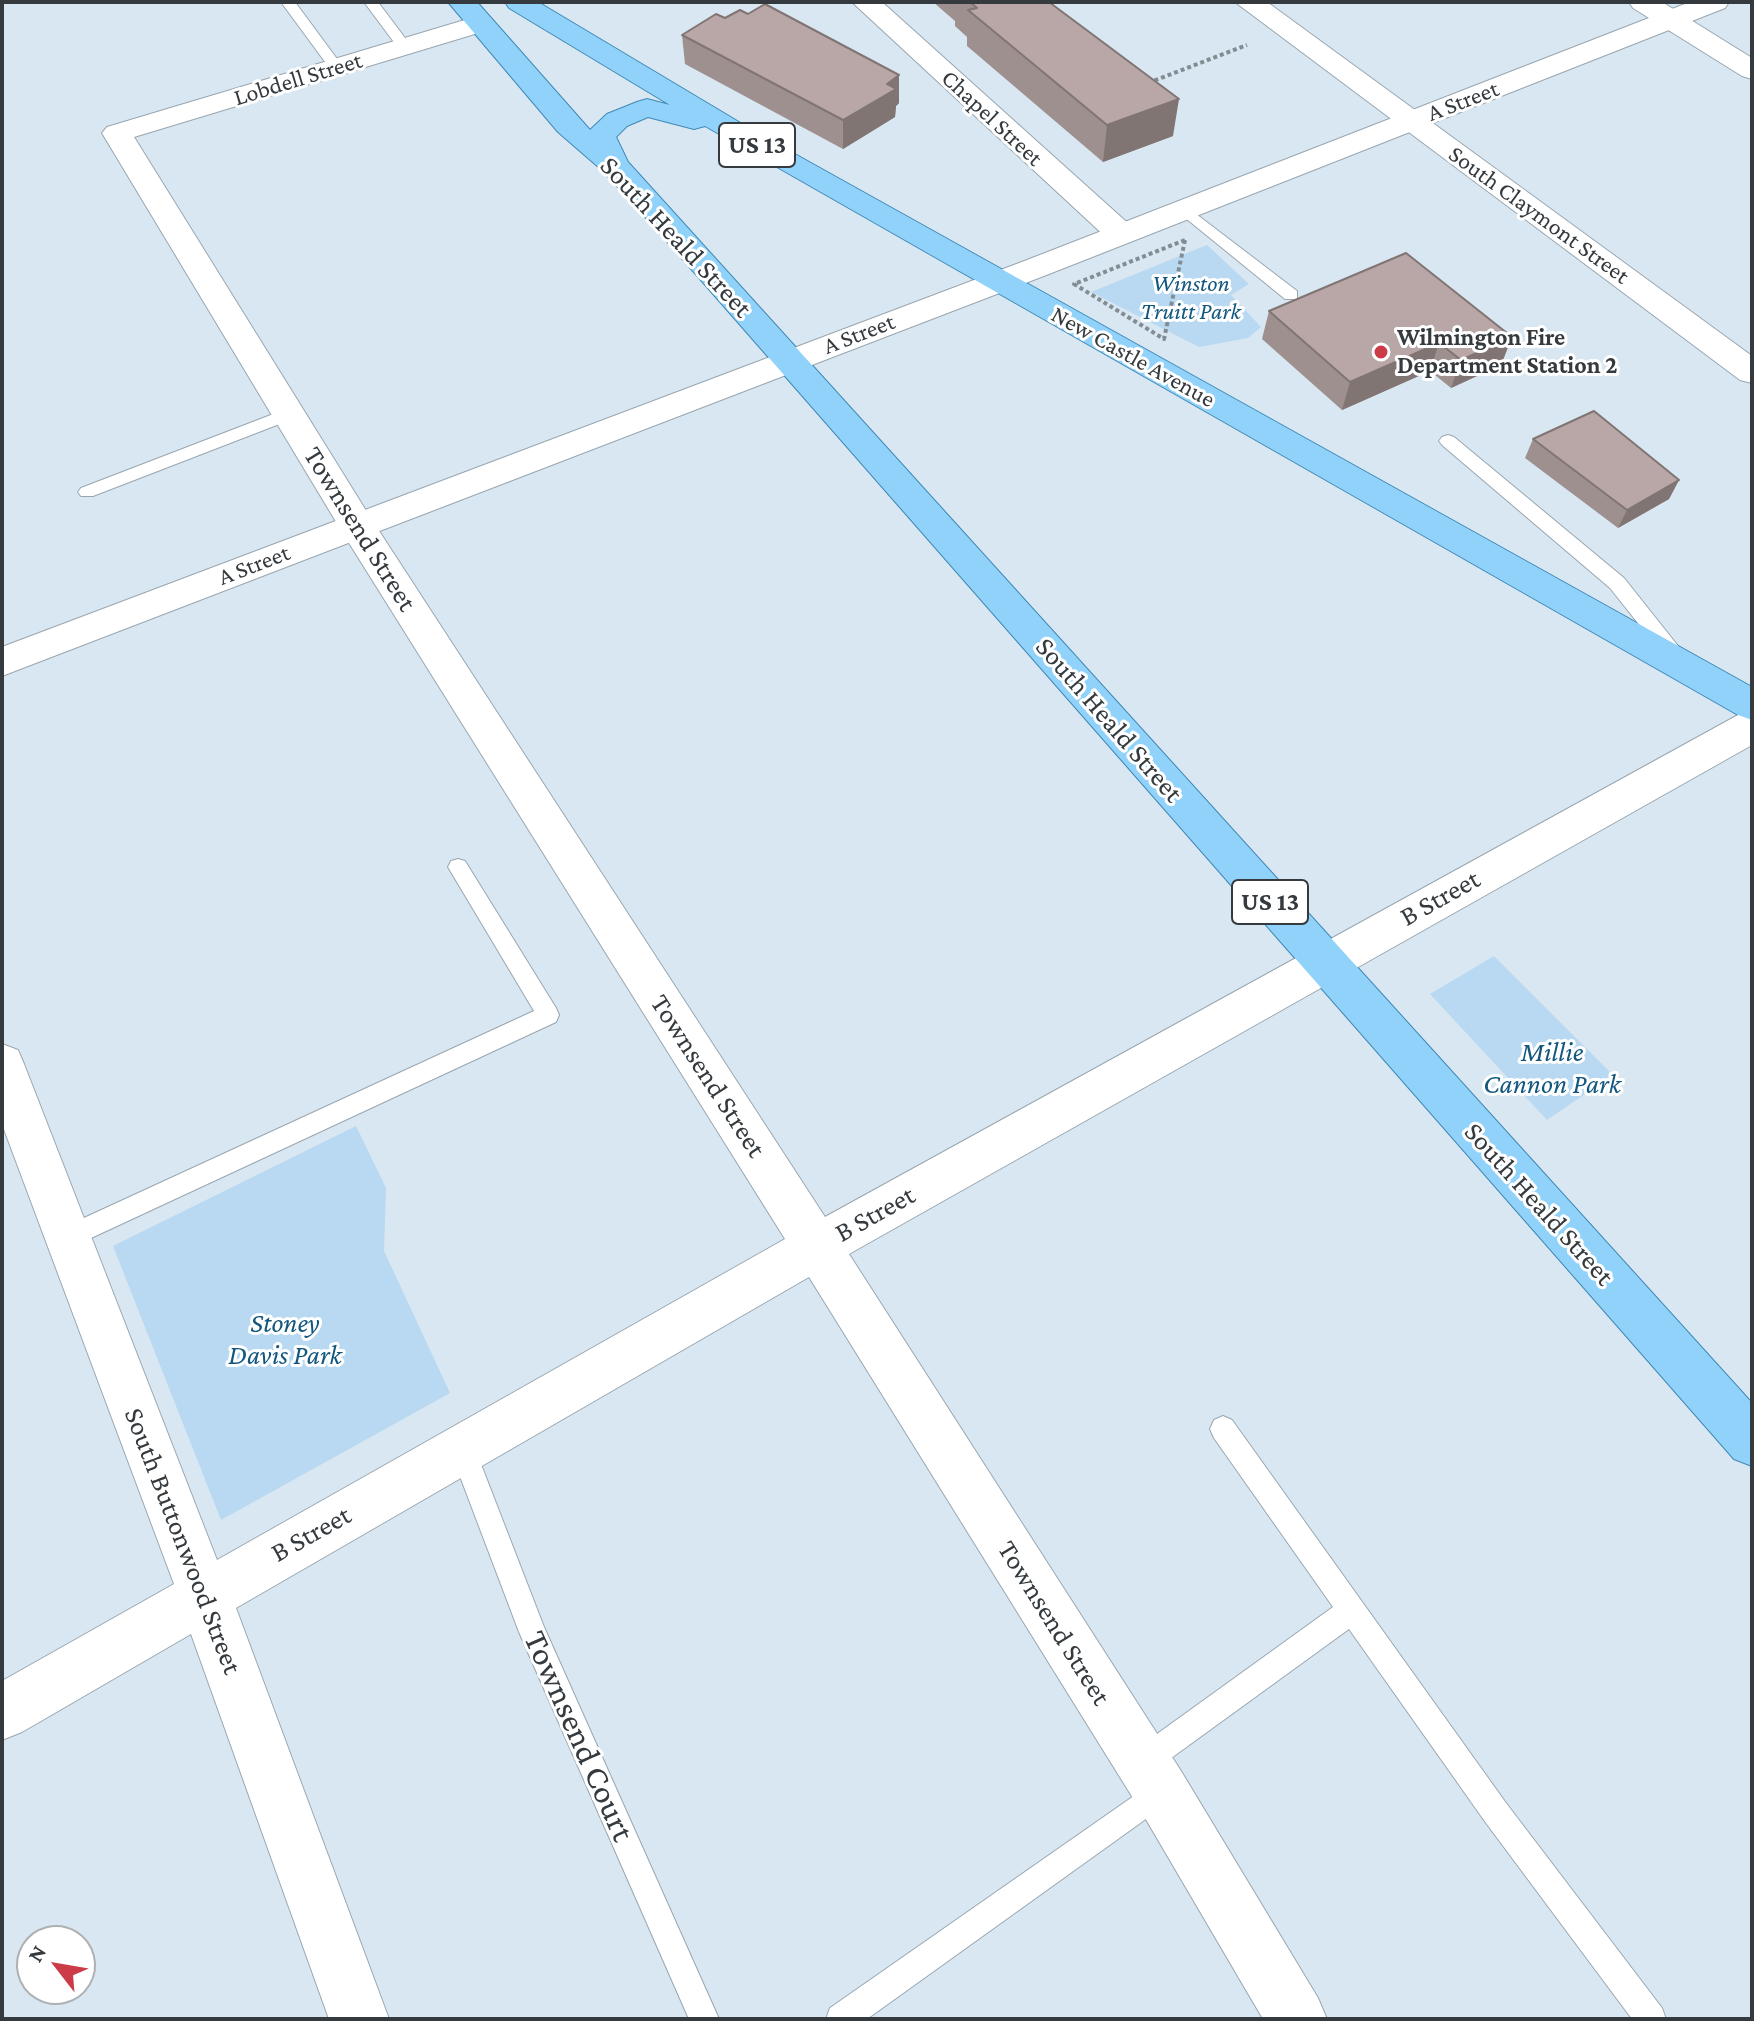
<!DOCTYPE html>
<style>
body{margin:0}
#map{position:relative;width:1754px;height:2021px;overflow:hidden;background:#d8e7f1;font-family:"Crimson Pro",serif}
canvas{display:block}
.frame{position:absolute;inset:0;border:4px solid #343a3e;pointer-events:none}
.north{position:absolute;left:16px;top:1925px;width:80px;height:80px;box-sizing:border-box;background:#fff;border:2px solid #aeb0b2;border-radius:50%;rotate:301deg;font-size:22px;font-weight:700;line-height:32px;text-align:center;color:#343a3e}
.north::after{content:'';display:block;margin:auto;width:28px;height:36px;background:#cc3c48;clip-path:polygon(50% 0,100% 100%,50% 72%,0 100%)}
</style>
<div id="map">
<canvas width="1754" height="2021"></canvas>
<div class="frame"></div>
<div class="north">N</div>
</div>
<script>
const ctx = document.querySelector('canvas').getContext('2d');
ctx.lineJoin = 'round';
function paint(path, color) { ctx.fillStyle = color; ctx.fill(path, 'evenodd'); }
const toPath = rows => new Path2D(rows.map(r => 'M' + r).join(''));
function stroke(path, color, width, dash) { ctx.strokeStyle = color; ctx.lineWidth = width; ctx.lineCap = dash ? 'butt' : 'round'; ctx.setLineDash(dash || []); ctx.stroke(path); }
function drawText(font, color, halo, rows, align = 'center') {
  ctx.font = font + ' "Crimson Pro",serif'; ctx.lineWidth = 6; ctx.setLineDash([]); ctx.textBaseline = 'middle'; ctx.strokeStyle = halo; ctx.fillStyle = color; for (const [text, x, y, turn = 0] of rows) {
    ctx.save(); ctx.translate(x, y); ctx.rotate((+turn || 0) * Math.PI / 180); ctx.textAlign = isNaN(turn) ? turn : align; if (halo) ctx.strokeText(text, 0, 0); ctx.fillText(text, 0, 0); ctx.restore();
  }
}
paint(toPath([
 [1207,245,1249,284,1231,295,1261,327,1248,338,1199,347,1091,292],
 [1494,956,1613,1075,1547,1120,1430,994],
 [356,1126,386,1188,384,1251,450,1393,221,1520,113,1246]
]), '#b8d9f1');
const service = toPath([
 [281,2,295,2,343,67,341,70,331,70,281,2],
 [364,2,378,2,411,46,409,49,399,49,364,2],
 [1183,204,1297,291,1297,299,1285,299,1178,212,1175,209,1183,204],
 [289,408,298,414,295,418,93,496,81,496,78,492,81,488,289,408],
 [1448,435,1454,437,1624,578,1682,651,1685,656,1682,661,1668,661,1610,588,1442,445,1439,441,1442,437,1448,435],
 [458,859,465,861,556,1008,559,1015,556,1022,76,1245,68,1248,60,1245,56,1237,60,1229,534,1011,448,867,451,861,458,859],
 [1223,1416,1232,1420,1506,1803,1662,2008,1666,2019,1632,2019,1486,1823,1349,1629,1152,1772,1142,1776,1132,1772,1128,1762,1132,1752,1333,1607,1214,1438,1210,1429,1214,1420,1223,1416],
 [463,1437,472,1441,544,1627,719,2019,689,2019,519,1632,450,1450,454,1441,463,1437],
 [1161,1777,1171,1781,1175,1791,1171,1801,867,2019,826,2019,830,2008,1161,1777]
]);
const minor = toPath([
 [852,2,882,2,1131,226,1136,233,1131,240,1120,242,1109,240,852,2],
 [1235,2,1267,2,1752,356,1752,383,1740,380,1235,2],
 [1629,2,1662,2,1752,58,1752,79,1742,76,1633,8,1629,2],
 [478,16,488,18,492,24,488,30,134,137,370,517,825,1217,1738,715,1752,711,1752,745,849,1254,1181,1771,1318,1998,1327,2019,1263,2019,1141,1811,809,1277,236,1608,389,2019,329,2019,191,1634,22,1732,2,1740,2,1681,174,1584,2,1124,2,1044,18,1050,24,1064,217,1560,785,1239,344,535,102,133,107,127,478,16]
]);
const tertiary = toPath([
 [1690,2,1729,2,1725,8,1049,274,2,676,2,647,1027,260,1690,2]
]);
const primary = toPath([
 [448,2,477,2,590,130,607,114,637,102,647,99,670,105,509,8,505,2,538,2,759,134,1752,687,1752,720,1738,715,705,126,694,129,648,117,627,126,616,137,628,162,1752,1403,1752,1466,1734,1459,657,230,603,171,558,132,448,2]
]);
stroke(service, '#98a6b0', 2);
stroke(minor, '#98a6b0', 2);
stroke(tertiary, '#98a6b0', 2);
stroke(primary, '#4089b6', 2);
stroke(toPath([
 [1148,83,1247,45],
 [1185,240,1164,339,1074,284,1092,277,1185,240]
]), '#828c93', 4, [4, 3]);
paint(service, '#fff');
paint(minor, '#fff');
paint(tertiary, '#fff');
paint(primary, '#91d2fa');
paint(toPath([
 [933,2,1049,2,1173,136,1103,162,967,46,967,37,955,26,955,21],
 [748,14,899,75,899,103,896,106,895,117,843,149,685,64,682,35,725,18],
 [1269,311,1512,337,1501,365,1451,388,1430,371,1342,410,1262,339],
 [1533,439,1679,480,1669,499,1618,528,1525,458]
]), '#9e908f');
paint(toPath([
 [899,75,899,103,896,106,895,117,843,149,843,120],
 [1179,99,1173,136,1103,162,1107,125],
 [1512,337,1501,365,1451,388,1461,360],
 [1439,343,1430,371,1342,410,1350,382],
 [1679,480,1669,499,1618,528,1627,510]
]), '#817574');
const building = toPath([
 [970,2,1049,2,1179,99,1107,125,968,10,977,8,970,2],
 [765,4,899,75,887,84,896,89,843,120,682,35,716,14,725,18,740,10,748,14,765,4],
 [1406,253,1512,337,1461,360,1439,343,1350,382,1269,311,1406,253],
 [1594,411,1679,480,1627,510,1533,439,1594,411]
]);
paint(building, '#b8a7a6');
stroke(building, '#817574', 2);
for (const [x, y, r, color] of [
 [1381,352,8,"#cc3c48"]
]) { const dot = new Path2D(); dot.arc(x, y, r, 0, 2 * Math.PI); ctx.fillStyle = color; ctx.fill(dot); stroke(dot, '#fff', 3); }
drawText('24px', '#343a3e', '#fff', [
 ["Lobdell Street",298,79,-17],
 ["A Street",1463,101,-21],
 ["Chapel Street",992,118,43],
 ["South Claymont Street",1539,215,36],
 ["A Street",859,334,-21],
 ["New Castle Avenue",1133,357,29],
 ["A Street",254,565,-21]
]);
drawText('italic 24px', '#13577e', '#fff', [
 ["Winston",1191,284],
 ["Truitt Park",1191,312]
]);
drawText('bold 24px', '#343a3e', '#fff', [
 ["Wilmington Fire",1397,338],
 ["Department Station 2",1397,366]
], 'left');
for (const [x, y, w] of [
 [757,145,76],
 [1270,902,76]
]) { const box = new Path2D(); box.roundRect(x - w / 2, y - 22, w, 44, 6); ctx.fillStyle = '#fff'; ctx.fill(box); stroke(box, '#343a3e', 2); }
drawText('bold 26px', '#343a3e', null, [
 ["US 13",757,145],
 ["US 13",1270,902]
]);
drawText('28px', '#343a3e', '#fff', [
 ["South Heald Street",676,237,47],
 ["Townsend Street",360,529,58],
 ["South Heald Street",1109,720,49],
 ["B Street",1440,898,-29],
 ["Townsend Street",708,1076,57],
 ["South Heald Street",1539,1204,48],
 ["B Street",875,1214,-29],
 ["B Street",311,1534,-29],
 ["South Buttonwood Street",183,1541,69],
 ["Townsend Street",1054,1623,58]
]);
drawText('italic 28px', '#13577e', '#fff', [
 ["Millie",1552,1052],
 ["Cannon Park",1552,1084],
 ["Stoney",285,1323],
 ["Davis Park",285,1355]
]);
drawText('34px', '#343a3e', '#fff', [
 ["Townsend Court",579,1736,66]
]);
</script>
